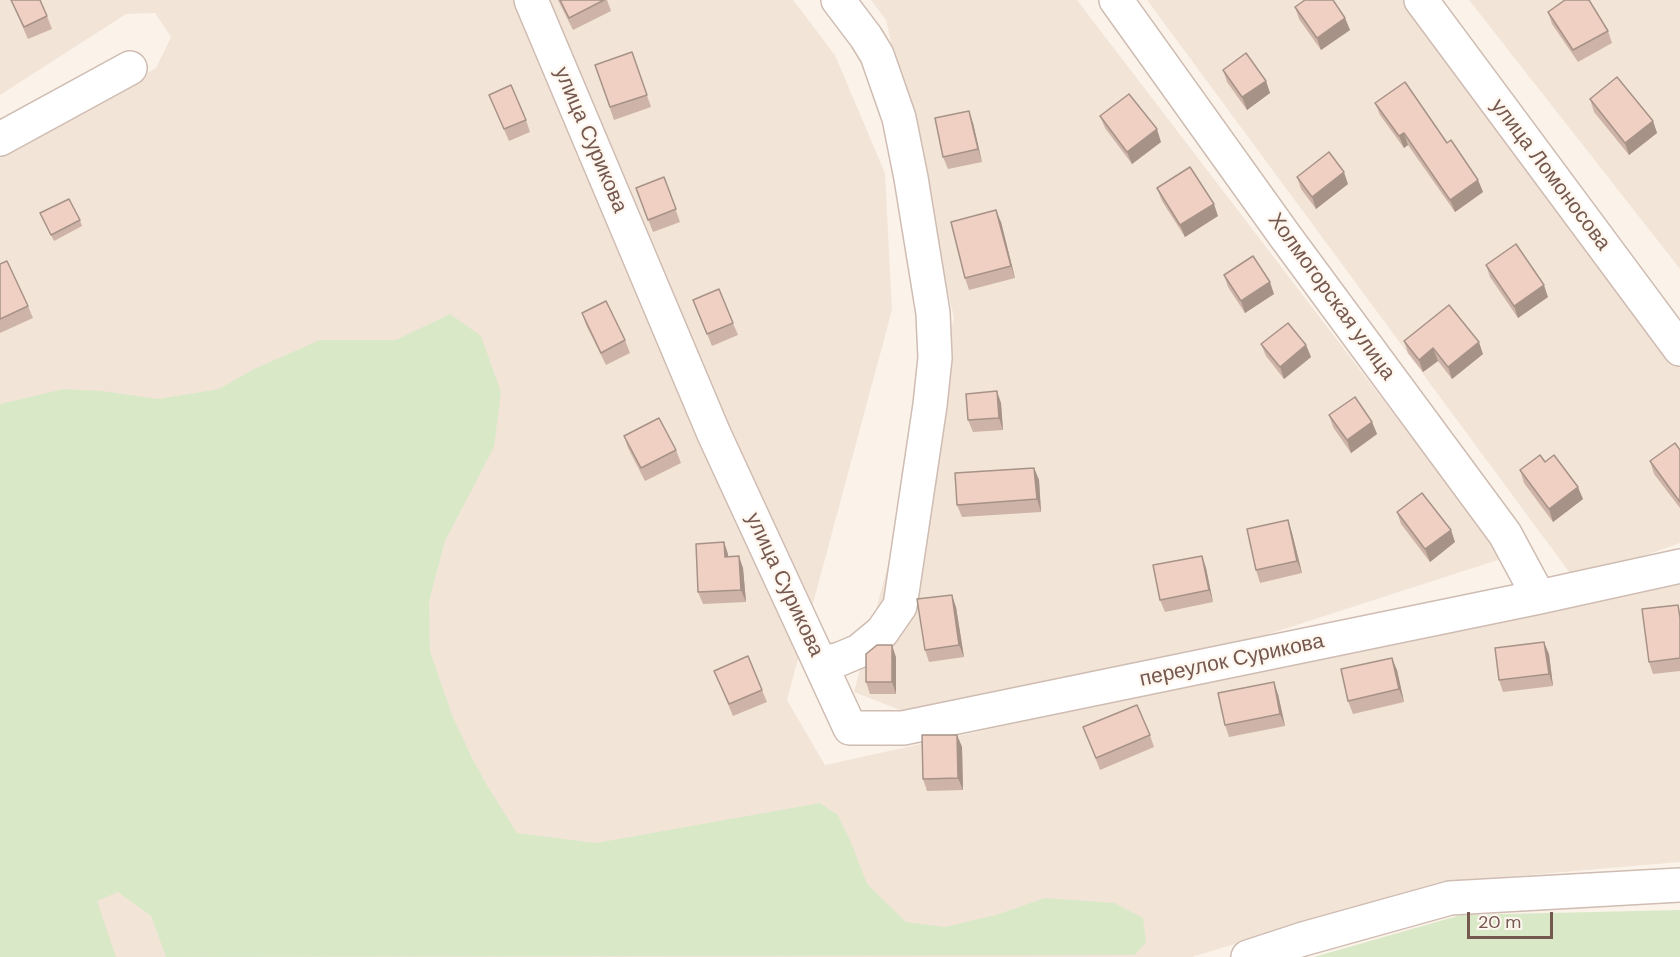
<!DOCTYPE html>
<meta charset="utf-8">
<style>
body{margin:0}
#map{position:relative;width:1680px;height:957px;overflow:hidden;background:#fbf3e9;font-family:"DM Sans",sans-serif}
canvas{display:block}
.scale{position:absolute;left:1467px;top:912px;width:86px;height:27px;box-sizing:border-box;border:3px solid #75584e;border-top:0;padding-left:8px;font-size:18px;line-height:21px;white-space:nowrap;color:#75584e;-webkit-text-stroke:4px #fef7f0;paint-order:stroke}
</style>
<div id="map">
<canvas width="1680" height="957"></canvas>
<div class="scale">20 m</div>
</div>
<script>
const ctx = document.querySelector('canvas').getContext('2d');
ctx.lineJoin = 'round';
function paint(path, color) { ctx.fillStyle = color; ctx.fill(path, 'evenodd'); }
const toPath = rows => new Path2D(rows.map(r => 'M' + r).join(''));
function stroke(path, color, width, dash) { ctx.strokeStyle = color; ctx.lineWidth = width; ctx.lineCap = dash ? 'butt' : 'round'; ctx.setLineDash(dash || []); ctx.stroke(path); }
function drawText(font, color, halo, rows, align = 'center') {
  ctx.font = font + ' "DM Sans",sans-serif'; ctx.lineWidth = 5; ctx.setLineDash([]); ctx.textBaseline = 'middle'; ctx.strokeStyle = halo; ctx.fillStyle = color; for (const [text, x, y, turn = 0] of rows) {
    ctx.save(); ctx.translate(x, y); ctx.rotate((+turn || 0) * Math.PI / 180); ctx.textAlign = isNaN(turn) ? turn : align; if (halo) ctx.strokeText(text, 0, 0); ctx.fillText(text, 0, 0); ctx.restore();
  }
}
paint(toPath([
 [0,0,793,0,835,55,885,173,892,310,787,700,825,765,1680,578,1680,862,1436,883,1192,957,0,957,0,155,156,68,171,37,155,13,126,14,0,95],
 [871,0,1077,0,1504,558,1176,664,908,713,854,692,954,318,886,20],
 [1147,0,1405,0,1680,368,1680,543,1575,580],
 [1469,0,1680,0,1680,269]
]), '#f3e4d8');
paint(toPath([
 [450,314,481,336,501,392,494,447,445,541,429,601,430,651,452,715,472,758,488,787,517,833,596,843,820,803,838,815,852,845,867,884,906,922,945,927,996,915,1045,898,1114,903,1143,918,1146,942,1135,955,166,957,151,916,118,892,97,901,116,957,0,957,0,404,64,389,102,391,158,399,219,389,254,369,320,340,396,340],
 [1680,910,1680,957,1314,957,1461,915]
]), '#d9e9c8');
const street = toPath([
 [531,0,714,434,850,728,903,728,1539,597,1680,566],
 [1116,0,1285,236,1505,534,1539,597],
 [1421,0,1680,349],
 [0,139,130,68],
 [821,664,840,659,859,651,882,632,900,606,930,405,935,358,933,313,911,178,899,118,877,55,866,37,838,0],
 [1248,957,1303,939,1450,898,1680,885]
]);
stroke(street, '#cfbcb2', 36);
stroke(street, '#fff', 33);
paint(toPath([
 [11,0,47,16,52,29,28,39,16,12],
 [558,0,607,0,611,11,573,30],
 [1295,7,1345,18,1350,30,1321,50,1299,19],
 [1548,12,1608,31,1612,43,1578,62,1552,24],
 [632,52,651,107,614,120,595,65],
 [1223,70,1266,81,1270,93,1247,110,1227,82],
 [489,95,526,120,530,132,509,141],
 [1590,99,1653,121,1657,133,1629,155,1594,112],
 [1375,103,1447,143,1478,180,1483,192,1455,212,1408,145,1404,148,1380,115],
 [1100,116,1161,142,1132,164,1105,128],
 [973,123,982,162,948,169,943,157],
 [664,177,680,222,653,232,636,188],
 [1297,177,1348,184,1316,209,1301,189],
 [1157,188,1218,216,1185,237,1162,201],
 [40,213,80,220,82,226,54,241],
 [1001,222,1015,278,969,290,965,278],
 [0,264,28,306,33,318,0,333],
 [1486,265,1548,297,1518,318,1490,277],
 [1224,275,1274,294,1245,313,1228,287],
 [693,300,733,323,738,335,712,346],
 [582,313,625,340,630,353,606,365,586,325],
 [1404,341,1483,354,1452,379,1438,361,1423,372,1408,353],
 [1261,344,1306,345,1311,357,1284,379,1266,356],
 [1001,403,1003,430,973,432,968,420],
 [1329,415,1372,422,1377,434,1351,453,1333,427],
 [624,436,676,450,681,463,645,481,628,448],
 [1680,450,1680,508,1654,474,1650,461],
 [1545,462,1583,499,1553,522,1524,483,1520,470],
 [1034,468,1039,480,1041,512,962,517,957,505],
 [1397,512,1451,530,1455,542,1430,562,1401,524],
 [1288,520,1292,533,1302,573,1260,583,1256,570],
 [724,542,728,556,743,568,746,602,703,604,698,592],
 [1202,556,1206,568,1213,602,1165,612,1160,600],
 [956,607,964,657,929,662,925,650],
 [1680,610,1680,671,1653,674,1649,662],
 [1549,654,1553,686,1503,692,1499,680],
 [896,657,896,694,870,694,866,682],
 [1397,670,1404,702,1353,714,1348,701],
 [714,671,762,690,767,702,733,716],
 [1278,694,1285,726,1229,737,1225,725],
 [1083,727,1150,735,1154,747,1100,770],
 [957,735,962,747,963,790,927,791,923,779]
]), '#ceb3a8');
paint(toPath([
 [1345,18,1350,30,1321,50,1317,38],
 [1266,81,1270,93,1247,110,1242,97],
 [969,111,973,123,982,162,978,149],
 [1653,121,1657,133,1629,155,1625,143],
 [1157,129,1161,142,1132,164,1127,152],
 [1404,133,1408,145,1404,148,1399,136],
 [1344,172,1348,184,1316,209,1312,197],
 [1478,180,1483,192,1455,212,1450,200],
 [1214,204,1218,216,1185,237,1180,225],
 [996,210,1001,222,1015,278,1011,266],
 [1270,282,1274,294,1245,313,1241,301],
 [1544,285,1548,297,1518,318,1514,306],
 [1479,342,1483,354,1452,379,1448,367],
 [1306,345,1311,357,1284,379,1280,367],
 [1433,348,1438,361,1423,372,1419,360],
 [997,391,1001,403,1003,430,999,418],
 [1372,422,1377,434,1351,453,1347,440],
 [1034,468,1039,480,1041,512,1037,499],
 [1578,487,1583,499,1553,522,1549,509],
 [1288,520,1292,533,1302,573,1297,561],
 [1451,530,1455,542,1430,562,1425,549],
 [724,542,728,554,729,569,725,557],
 [739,556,743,568,746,602,741,590],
 [1202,556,1206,568,1213,602,1209,590],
 [952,595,956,607,964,657,959,645],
 [1544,642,1549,654,1553,686,1549,674],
 [892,645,896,657,896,694,892,682],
 [1392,658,1397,670,1404,702,1399,689],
 [1274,682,1278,694,1285,726,1280,714],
 [957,735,962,747,963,790,958,778]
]), '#a79288');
const building = toPath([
 [11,0,40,0,47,16,24,27,11,0],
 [560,0,604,0,569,18,560,0],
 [1305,0,1333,0,1345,18,1317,38,1295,7,1305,0],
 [1565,0,1589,0,1608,31,1573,50,1548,12,1565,0],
 [632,52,647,95,610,107,595,65,632,52],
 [1246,53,1266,81,1242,97,1223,70,1246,53],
 [1617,77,1653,121,1625,143,1590,99,1617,77],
 [1405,82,1447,143,1451,140,1478,180,1450,200,1404,133,1399,136,1375,103,1405,82],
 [511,85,526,120,504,129,489,95,511,85],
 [1129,94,1157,129,1127,152,1100,116,1129,94],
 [969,111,978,149,943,157,935,118,969,111],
 [1329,152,1344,172,1312,197,1297,177,1329,152],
 [1190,167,1214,204,1180,225,1157,188,1190,167],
 [664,177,676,209,648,220,636,188,664,177],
 [69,199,80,220,51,235,40,213,69,199],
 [996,210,1011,266,965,278,951,222,996,210],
 [1516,244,1544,285,1514,306,1486,265,1516,244],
 [1253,256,1270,282,1241,301,1224,275,1253,256],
 [7,261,28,306,0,319,0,264,7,261],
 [719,289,733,323,707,334,693,300,719,289],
 [606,301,625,340,601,353,582,313,606,301],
 [1449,305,1479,342,1448,367,1433,348,1419,360,1404,341,1449,305],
 [1288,323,1306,345,1280,367,1261,344,1288,323],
 [997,391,999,418,968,420,966,394,997,391],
 [1355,397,1372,422,1347,440,1329,415,1355,397],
 [659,418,676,450,641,468,624,436,659,418],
 [1675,443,1680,450,1680,502,1650,461,1675,443],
 [1540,455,1545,462,1554,455,1578,487,1549,509,1520,470,1540,455],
 [1034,468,1037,499,957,505,955,473,1034,468],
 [1422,493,1451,530,1425,549,1397,512,1422,493],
 [1288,520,1297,561,1256,570,1247,529,1288,520],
 [724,542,725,557,739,556,741,590,698,592,696,544,724,542],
 [1202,556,1209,590,1160,600,1153,565,1202,556],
 [952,595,959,645,925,650,917,599,952,595],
 [1678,605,1680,618,1680,658,1649,662,1642,609,1678,605],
 [1544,642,1549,674,1499,680,1495,648,1544,642],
 [877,645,892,645,892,682,866,682,866,654,877,645],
 [748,656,762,690,729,704,714,671,748,656],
 [1392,658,1399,689,1348,701,1341,669,1392,658],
 [1274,682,1280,714,1225,725,1218,693,1274,682],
 [1137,705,1150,735,1096,758,1083,727,1137,705],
 [922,735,957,735,958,778,923,779,922,735]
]);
paint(building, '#efd0c3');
stroke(building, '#a79288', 1.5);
drawText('21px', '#75584e', '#fef7f0', [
 ["улица Сурикова",590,140,67],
 ["улица Ломоносова",1550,175,53],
 ["Холмогорская улица",1331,297,54],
 ["улица Сурикова",784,585,65],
 ["переулок Сурикова",1232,661,-12]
]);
</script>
